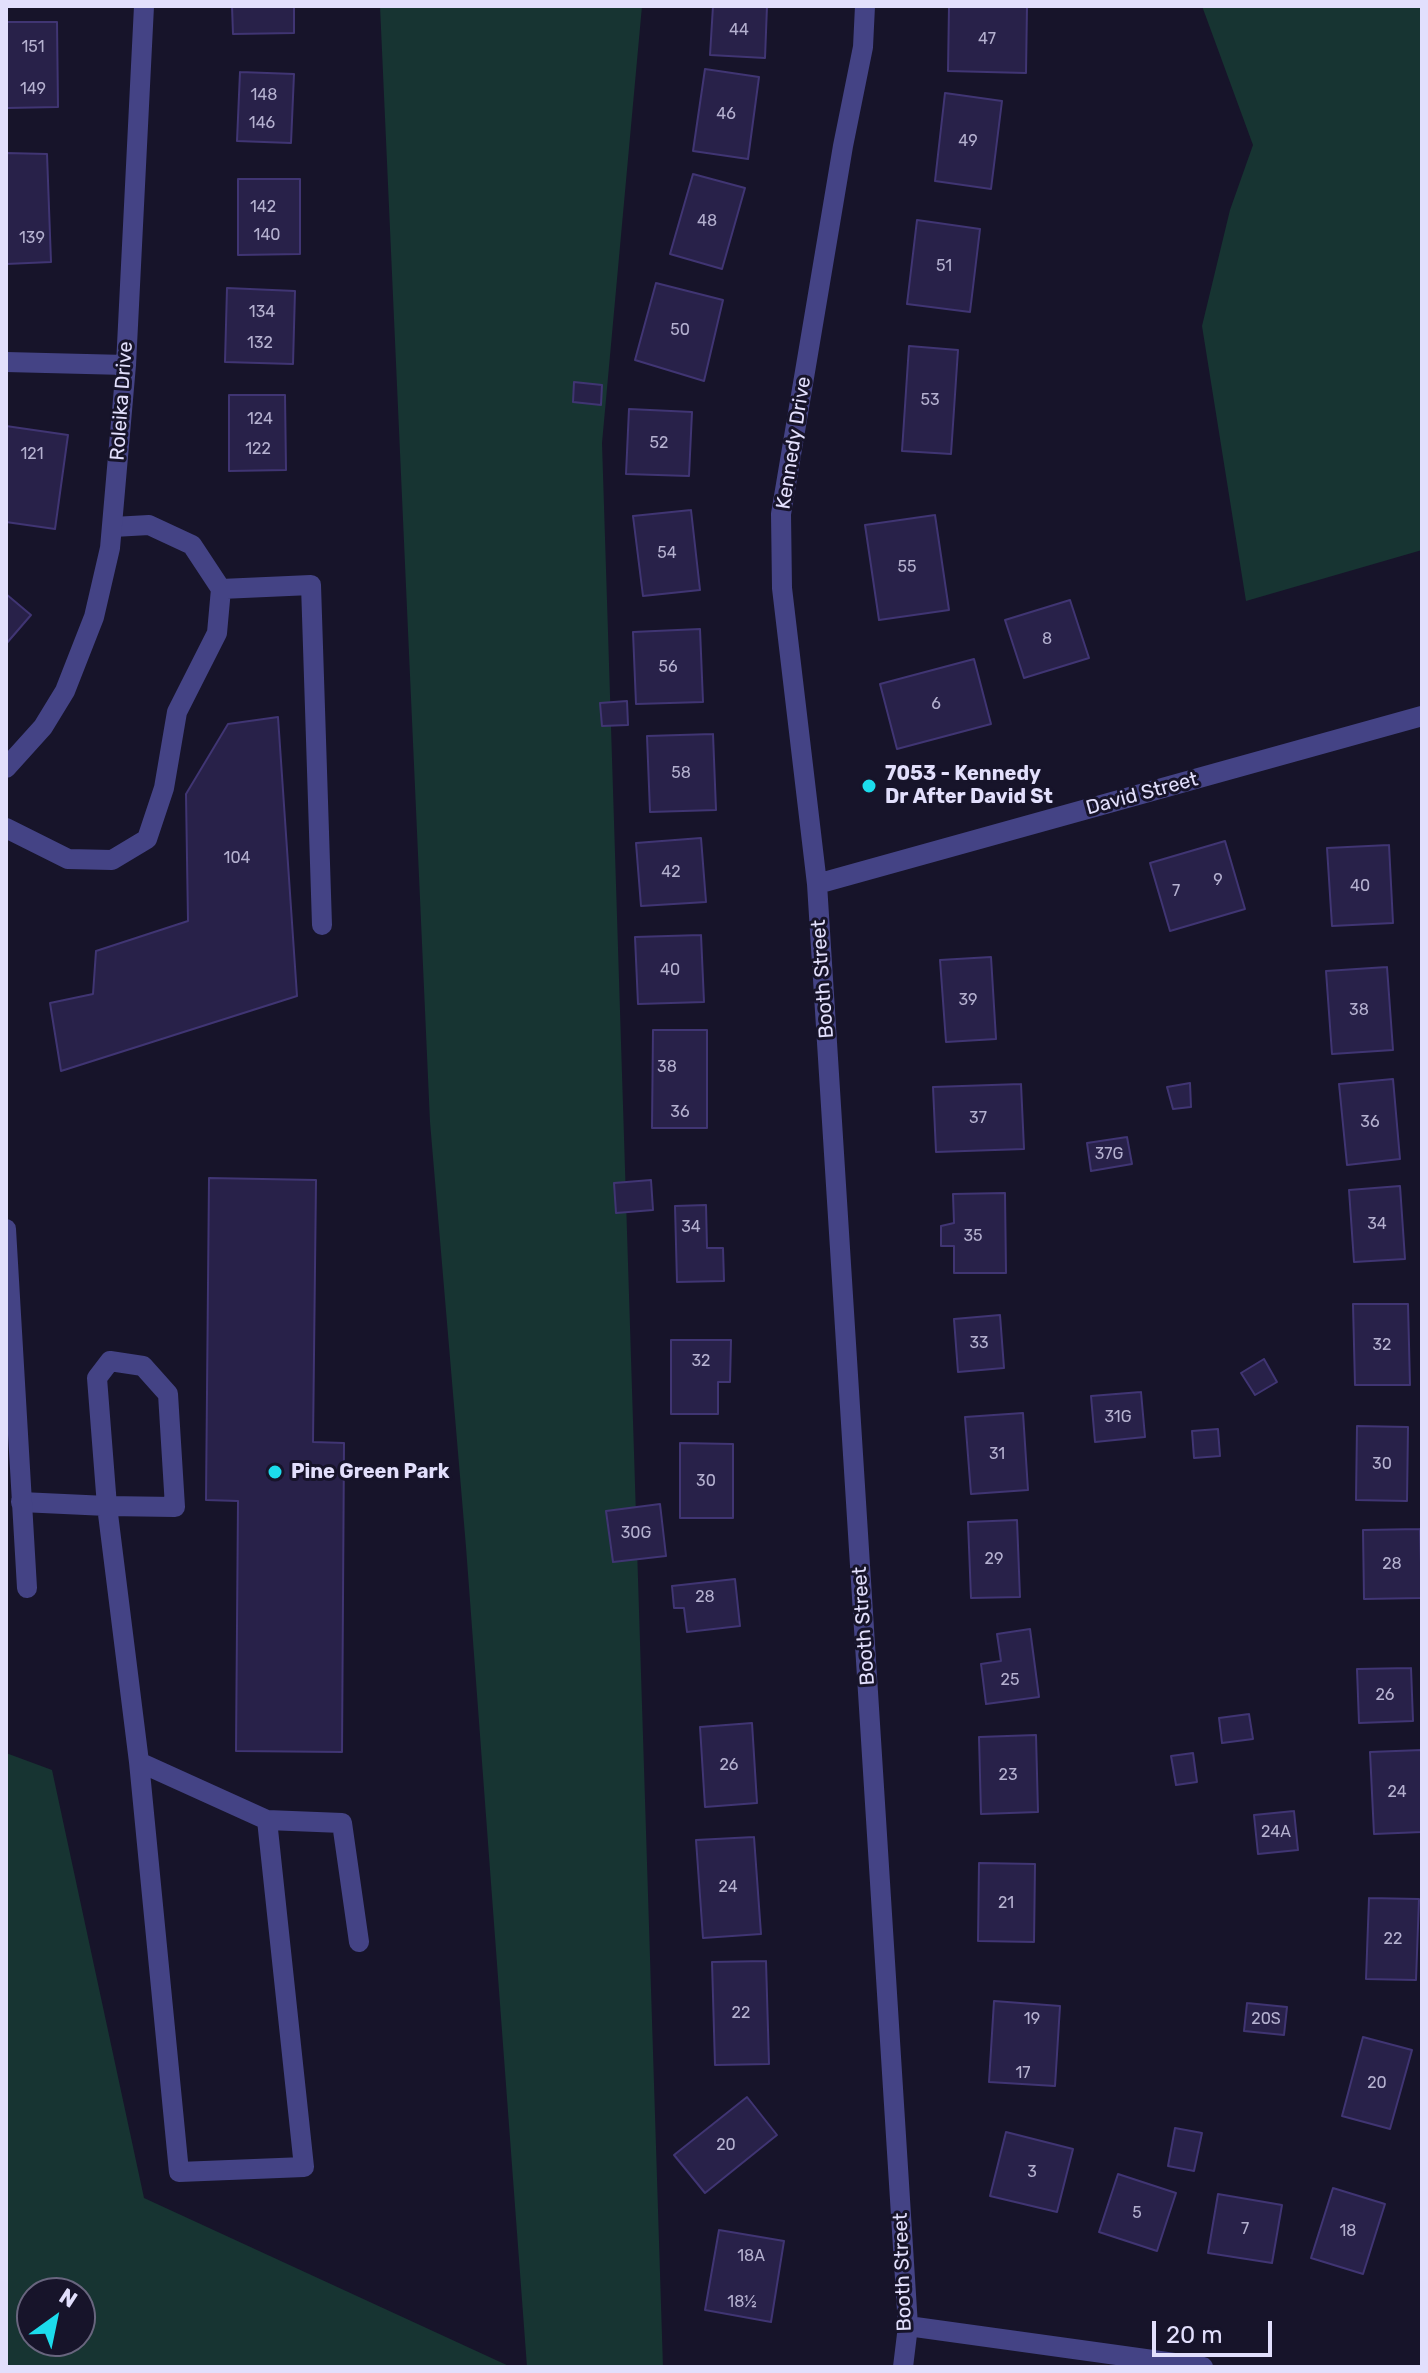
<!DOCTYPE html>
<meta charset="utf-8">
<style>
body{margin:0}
#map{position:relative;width:1428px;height:2373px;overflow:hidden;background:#17142a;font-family:Rubik,sans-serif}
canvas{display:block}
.frame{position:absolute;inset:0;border:8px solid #e2dffc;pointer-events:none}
.north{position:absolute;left:16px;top:2277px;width:80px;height:80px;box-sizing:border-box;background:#17142a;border:2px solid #68657e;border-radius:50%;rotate:33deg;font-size:22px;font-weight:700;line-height:32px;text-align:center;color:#e2dffc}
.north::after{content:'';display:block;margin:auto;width:28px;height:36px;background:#1cdcec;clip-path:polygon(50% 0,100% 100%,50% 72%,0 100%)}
.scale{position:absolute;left:1152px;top:2321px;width:120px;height:36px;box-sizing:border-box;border:4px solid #e2dffc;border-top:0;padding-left:10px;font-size:24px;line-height:28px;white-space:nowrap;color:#e2dffc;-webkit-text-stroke:6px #17142a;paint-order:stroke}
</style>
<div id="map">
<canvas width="1428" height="2373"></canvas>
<div class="frame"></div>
<div class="north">N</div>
<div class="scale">20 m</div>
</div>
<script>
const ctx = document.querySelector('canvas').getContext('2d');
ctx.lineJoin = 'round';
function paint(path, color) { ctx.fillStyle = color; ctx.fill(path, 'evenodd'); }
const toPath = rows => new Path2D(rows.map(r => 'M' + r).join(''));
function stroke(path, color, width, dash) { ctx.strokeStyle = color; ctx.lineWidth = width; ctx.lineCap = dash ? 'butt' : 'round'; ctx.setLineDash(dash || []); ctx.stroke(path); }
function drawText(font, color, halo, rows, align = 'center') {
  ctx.font = font + ' Rubik,sans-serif'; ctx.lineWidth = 6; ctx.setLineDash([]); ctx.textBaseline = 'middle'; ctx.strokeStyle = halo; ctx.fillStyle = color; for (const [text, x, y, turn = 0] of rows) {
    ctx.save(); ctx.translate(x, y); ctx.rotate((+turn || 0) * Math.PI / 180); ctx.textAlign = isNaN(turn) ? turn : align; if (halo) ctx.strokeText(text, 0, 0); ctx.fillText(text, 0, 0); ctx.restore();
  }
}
paint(toPath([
 [380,6,642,6,602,443,663,2367,527,2367,466,1547,430,1122],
 [1202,6,1422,6,1422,550,1246,601,1202,326,1230,210,1253,145],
 [6,1753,52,1770,144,2198,511,2367,6,2367],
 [32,2293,80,2293,80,2341,32,2341]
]), '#173432');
const building = toPath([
 [232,6,294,6,294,33,233,34,232,6],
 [713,6,767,6,765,58,710,55,713,6],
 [949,6,1027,6,1026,73,948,71,949,6],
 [6,22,57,22,58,107,7,108,6,22],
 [705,69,759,77,748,159,693,151,705,69],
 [240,72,294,74,291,143,237,141,240,72],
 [945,93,1002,101,991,189,935,181,945,93],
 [6,153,47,154,51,262,6,264,6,153],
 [693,174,745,188,722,269,670,254,693,174],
 [238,179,300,179,300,254,238,255,238,179],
 [917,220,980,229,970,312,907,304,917,220],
 [656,283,723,300,704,381,635,360,656,283],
 [227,288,295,291,293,364,225,362,227,288],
 [909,346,958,350,951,454,902,451,909,346],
 [574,382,602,385,601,405,573,402,574,382],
 [229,395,285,395,286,470,229,471,229,395],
 [629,409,692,412,689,476,626,474,629,409],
 [6,426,68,435,55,529,6,522,6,426],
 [691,510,700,590,643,596,633,516,691,510],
 [935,515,949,610,879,620,865,525,935,515],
 [6,594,31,615,6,644,6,594],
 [1070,600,1089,658,1024,678,1005,620,1070,600],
 [700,629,703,702,636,704,633,632,700,629],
 [974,659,991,724,897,749,880,684,974,659],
 [627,701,628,725,602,726,600,703,627,701],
 [278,717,297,996,61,1071,50,1003,93,994,96,951,188,921,186,794,228,724,278,717],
 [713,734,716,810,650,812,647,736,713,734],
 [701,838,706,902,641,906,636,843,701,838],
 [1225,841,1245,909,1170,931,1150,863,1225,841],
 [1389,845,1393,923,1332,926,1327,848,1389,845],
 [701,935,704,1002,638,1004,635,937,701,935],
 [991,957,996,1039,946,1042,940,960,991,957],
 [1387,967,1393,1050,1332,1054,1326,971,1387,967],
 [653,1030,707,1030,707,1128,652,1128,653,1030],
 [1393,1079,1400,1159,1347,1165,1339,1084,1393,1079],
 [1190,1083,1191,1107,1173,1109,1167,1087,1190,1083],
 [1021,1084,1024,1149,936,1152,933,1087,1021,1084],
 [1127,1137,1132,1164,1091,1171,1087,1143,1127,1137],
 [209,1178,316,1180,313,1442,344,1443,342,1752,236,1751,238,1501,206,1500,209,1178],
 [651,1180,653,1210,616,1213,614,1183,651,1180],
 [1400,1186,1405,1259,1354,1262,1349,1190,1400,1186],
 [1005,1193,1006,1273,954,1273,954,1246,941,1246,941,1226,954,1223,953,1194,1005,1193],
 [706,1205,707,1248,723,1248,724,1281,677,1282,675,1206,706,1205],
 [1353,1304,1408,1304,1410,1385,1355,1385,1353,1304],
 [1000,1315,1004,1368,958,1372,954,1319,1000,1315],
 [671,1340,731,1340,730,1382,718,1382,718,1414,671,1414,671,1340],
 [1264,1359,1277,1382,1255,1395,1241,1373,1264,1359],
 [1141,1392,1145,1437,1095,1442,1091,1396,1141,1392],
 [1023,1413,1028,1490,971,1494,965,1417,1023,1413],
 [1357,1426,1408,1427,1407,1501,1356,1500,1357,1426],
 [1218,1429,1220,1456,1194,1458,1192,1431,1218,1429],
 [680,1443,733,1444,733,1518,680,1518,680,1443],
 [660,1504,666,1556,613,1562,606,1511,660,1504],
 [1017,1520,1020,1597,971,1598,968,1522,1017,1520],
 [1420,1529,1422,1598,1364,1599,1363,1530,1420,1529],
 [735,1579,740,1626,687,1632,684,1608,674,1608,672,1586,735,1579],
 [1030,1629,1039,1697,986,1704,981,1664,1001,1661,997,1634,1030,1629],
 [1411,1668,1413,1721,1359,1723,1357,1669,1411,1668],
 [1249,1714,1253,1739,1222,1743,1219,1718,1249,1714],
 [752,1723,757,1803,705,1807,700,1727,752,1723],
 [1036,1735,1038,1812,981,1814,979,1737,1036,1735],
 [1422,1750,1422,1832,1374,1834,1370,1752,1422,1750],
 [1193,1753,1197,1782,1176,1785,1171,1756,1193,1753],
 [1294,1811,1298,1850,1258,1854,1254,1815,1294,1811],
 [754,1837,761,1934,703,1938,696,1840,754,1837],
 [979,1863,1035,1864,1034,1942,978,1941,979,1863],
 [1369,1898,1419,1899,1416,1980,1366,1979,1369,1898],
 [766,1961,769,2064,715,2065,712,1962,766,1961],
 [994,2001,1060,2006,1055,2086,989,2082,994,2001],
 [1247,2003,1287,2007,1284,2035,1244,2031,1247,2003],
 [1363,2037,1412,2050,1390,2129,1342,2116,1363,2037],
 [747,2097,777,2135,705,2193,674,2155,747,2097],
 [1175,2128,1202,2133,1194,2171,1168,2166,1175,2128],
 [1006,2132,1073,2149,1057,2212,990,2196,1006,2132],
 [1118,2174,1176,2193,1157,2251,1099,2232,1118,2174],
 [1333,2188,1385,2204,1363,2274,1311,2258,1333,2188],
 [1218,2194,1282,2205,1272,2263,1208,2253,1218,2194],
 [719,2230,784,2241,771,2322,705,2310,719,2230]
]);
paint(building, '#282149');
stroke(building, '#403573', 2);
stroke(toPath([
 [221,589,311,585,322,925],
 [6,828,68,859,112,860,147,839,164,788,177,712,217,633,221,589,192,545,149,525,113,527],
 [21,1502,107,1506,175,1507,168,1394,143,1366,110,1361,97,1378,107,1506,139,1762,179,2172,304,2167,267,1820,139,1762],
 [267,1820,342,1823,359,1942]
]), '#444385', 20);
stroke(toPath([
 [865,6,863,47,843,146,781,514,782,588,817,884,908,2326,903,2367],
 [6,362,126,365],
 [6,768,43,727,65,691,94,617,110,548,126,365,144,6],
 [817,884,1422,716],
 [6,1229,27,1588],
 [908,2326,1203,2367]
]), '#444385', 20);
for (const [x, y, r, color] of [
 [869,786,8,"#1cdcec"],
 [275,1472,8,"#1cdcec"]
]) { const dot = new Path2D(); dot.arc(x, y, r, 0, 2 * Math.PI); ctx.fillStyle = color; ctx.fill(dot); stroke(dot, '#17142a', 3); }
drawText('16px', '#b4b0cf', null, [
 ["44",739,30],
 ["47",987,39],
 ["151",33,47],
 ["149",33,89],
 ["148",264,95],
 ["46",726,114],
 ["146",262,123],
 ["49",968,141],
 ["142",263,207],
 ["48",707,221],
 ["140",267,235],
 ["139",32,238],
 ["51",944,266],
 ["134",262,312],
 ["50",680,330],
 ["132",260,343],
 ["53",930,400],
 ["124",260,419],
 ["52",659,443],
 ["122",258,449],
 ["121",32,454],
 ["54",667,553],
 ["55",907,567],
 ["8",1047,639],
 ["56",668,667],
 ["6",936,704],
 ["58",681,773],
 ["104",237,858],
 ["42",671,872],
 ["9",1218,880],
 ["40",1360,886],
 ["7",1176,891],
 ["40",670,970],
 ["39",968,1000],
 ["38",1359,1010],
 ["38",667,1067],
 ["36",680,1112],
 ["37",978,1118],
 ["36",1370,1122],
 ["37G",1109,1154],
 ["34",1377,1224],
 ["34",691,1227],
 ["35",973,1236],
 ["33",979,1343],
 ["32",1382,1345],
 ["32",701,1361],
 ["31G",1118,1417],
 ["31",997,1454],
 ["30",1382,1464],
 ["30",706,1481],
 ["30G",636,1533],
 ["29",994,1559],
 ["28",1392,1564],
 ["28",705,1597],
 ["25",1010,1680],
 ["26",1385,1695],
 ["26",729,1765],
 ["23",1008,1775],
 ["24",1397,1792],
 ["24A",1276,1832],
 ["24",728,1887],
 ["21",1006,1903],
 ["22",1393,1939],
 ["22",741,2013],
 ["19",1032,2019],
 ["20S",1266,2019],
 ["17",1023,2073],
 ["20",1377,2083],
 ["20",726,2145],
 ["3",1032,2172],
 ["5",1137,2213],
 ["7",1245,2229],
 ["18",1348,2231],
 ["18A",751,2256],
 ["18½",742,2302]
]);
drawText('20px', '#e2dffc', '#17142a', [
 ["Roleika Drive",122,401,-86],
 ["Kennedy Drive",794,443,-81],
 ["David Street",1142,794,-15],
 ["Booth Street",823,979,-94],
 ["Booth Street",864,1626,-94],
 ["Booth Street",903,2272,-92]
]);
drawText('bold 20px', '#e2dffc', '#17142a', [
 ["7053 - Kennedy",885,774],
 ["Dr After David St",885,797],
 ["Pine Green Park",291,1472]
], 'left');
</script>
